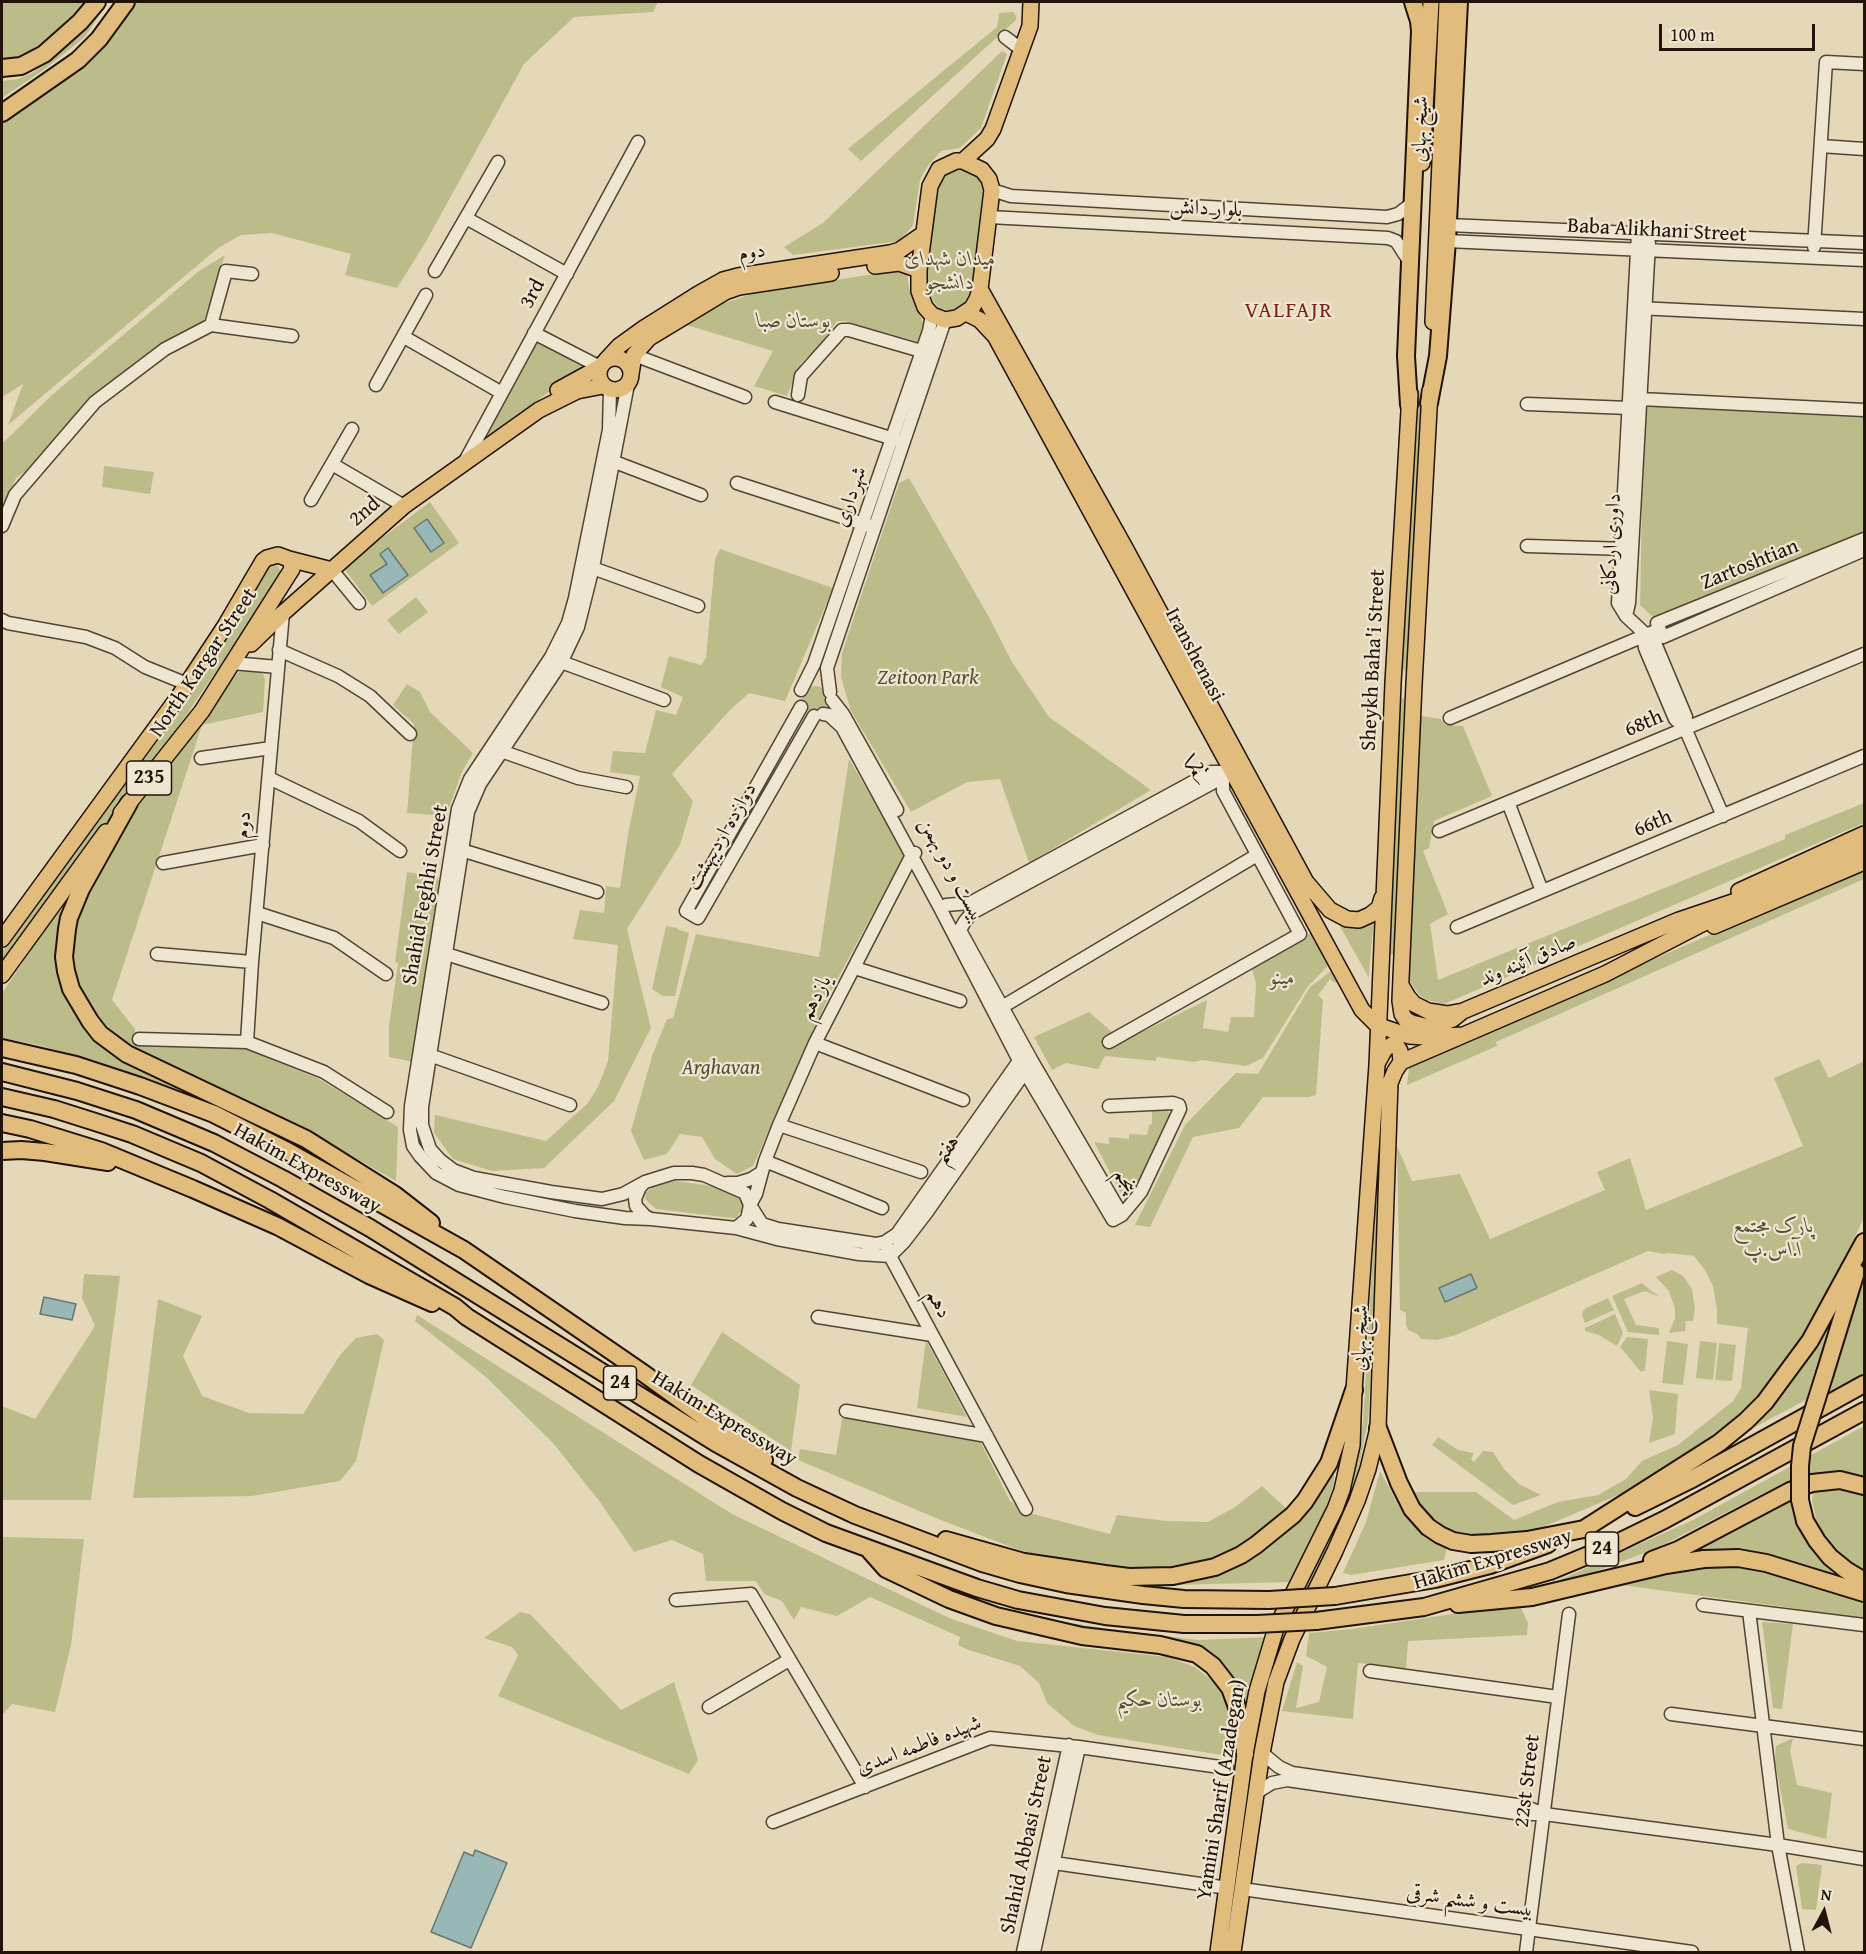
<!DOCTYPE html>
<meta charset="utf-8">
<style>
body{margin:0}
#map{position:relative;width:1866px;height:1954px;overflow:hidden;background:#e5d8b8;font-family:"Gentium Book Plus",serif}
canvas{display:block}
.frame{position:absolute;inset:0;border:3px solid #211308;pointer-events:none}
.north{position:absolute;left:1794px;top:1882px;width:60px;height:60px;-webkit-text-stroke:4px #eee6d1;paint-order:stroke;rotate:7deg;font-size:16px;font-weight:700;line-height:24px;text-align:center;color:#211308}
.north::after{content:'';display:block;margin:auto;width:21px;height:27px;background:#211308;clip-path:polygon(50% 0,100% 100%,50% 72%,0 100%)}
.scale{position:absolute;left:1659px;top:24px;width:156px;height:27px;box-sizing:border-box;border:3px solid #211308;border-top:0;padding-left:8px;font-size:18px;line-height:21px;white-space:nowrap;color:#211308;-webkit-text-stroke:4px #eee6d1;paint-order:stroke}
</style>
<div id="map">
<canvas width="1866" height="1954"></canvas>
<div class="frame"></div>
<div class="north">N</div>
<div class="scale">100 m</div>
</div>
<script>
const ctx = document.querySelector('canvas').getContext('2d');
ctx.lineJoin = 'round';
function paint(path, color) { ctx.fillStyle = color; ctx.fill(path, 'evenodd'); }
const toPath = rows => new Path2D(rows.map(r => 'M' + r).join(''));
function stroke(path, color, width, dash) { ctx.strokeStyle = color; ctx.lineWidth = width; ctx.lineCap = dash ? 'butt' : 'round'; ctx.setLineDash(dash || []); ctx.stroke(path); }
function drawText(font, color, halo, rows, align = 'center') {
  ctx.font = font + ' "Gentium Book Plus",Amiri,serif'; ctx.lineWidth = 4.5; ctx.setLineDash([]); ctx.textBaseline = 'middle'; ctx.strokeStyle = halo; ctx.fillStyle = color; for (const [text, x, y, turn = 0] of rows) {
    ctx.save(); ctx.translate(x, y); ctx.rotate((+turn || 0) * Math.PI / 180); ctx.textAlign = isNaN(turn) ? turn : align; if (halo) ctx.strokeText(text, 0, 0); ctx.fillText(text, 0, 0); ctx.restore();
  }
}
paint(toPath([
 [2,2,89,2,84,9,32,54,12,61,2,59],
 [104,2,108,2,85,37,45,69,2,98,2,81,18,79,32,73,46,64,69,44,93,17],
 [138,2,658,2,653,12,574,17,524,64,424,245,397,288,345,275,351,254,272,233,241,235,218,248,8,425,23,384,2,397,2,119,109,36],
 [1013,12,1016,16,1016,20,861,161,848,149,997,27,999,13],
 [1002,51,1007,54,981,128,960,148,941,151,927,167,920,180,913,225,900,241,793,255,784,247,823,223],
 [960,168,970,173,980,180,983,191,972,293,964,305,953,311,939,308,930,297,924,282,937,185,942,175,950,170],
 [225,255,204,320,109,384,74,419,36,464,16,478,2,514,2,441,4,442,52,395,199,271],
 [891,271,907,274,909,288,924,325,919,342,844,321,837,321,821,344,801,363,787,396,754,386,773,351,686,325,718,305,752,294],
 [537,342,583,367,481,442],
 [1418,389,1423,390,1411,670,1407,672,1402,668],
 [1650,406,1864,416,1864,532,1657,621,1640,605,1644,410],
 [104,466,154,472,150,494,102,487],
 [909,478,989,617,1012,662,1049,717,1151,790,1029,863,1000,779,967,782,911,812,851,711,841,677,842,653,899,483],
 [430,502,459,543,372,606,343,567],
 [720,549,833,588,785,701,749,693,730,710,672,774,693,801,680,845,627,929,651,1028,614,1101,544,1168,492,1171,453,1159,434,1133,435,1115,546,1141,588,1103,598,1087,608,1061,618,945,573,939,580,910,604,913,606,886,620,888,628,834,640,776,610,772,613,751,645,753,656,710,676,715,683,697,661,687,669,656,701,665,706,658,715,559],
 [273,561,278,566,281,572,279,578,179,726,2,961,2,952,173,720,199,679,263,566],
 [416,597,428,612,399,634,387,620],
 [241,669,262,672,265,679,263,712,202,725,112,1000,135,1029,134,1045,244,1048,321,1080,398,1127,396,1181,294,1123,173,1071,120,1045,92,1013,76,986,69,959,73,917,120,833,160,773],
 [407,684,420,692,430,712,473,753,462,772,446,816,407,813,414,724,393,705],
 '802 699a13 13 0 1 1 26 0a13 13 0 1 1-26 0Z',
 [1402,698,1408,701,1395,954,1390,955,1388,932,1399,699],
 [1421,716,1441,719,1445,725,1463,726,1492,796,1434,821,1429,848,1423,851,1448,914,1430,924,1438,980,1785,839,1785,835,1864,803,1864,823,1444,1004,1427,1000,1419,995,1408,978,1413,849],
 [849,759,905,854,832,989,753,1166,737,1174,715,1159,702,1137,680,1134,667,1154,644,1160,631,1131,652,1056,667,1019,673,1018,696,934,819,957],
 [1864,867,1864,879,1496,1042,1497,1046,1407,1085,1409,1068,1435,1055],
 [407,872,437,877,441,884,414,1062,389,1057,389,1026,398,963,395,962],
 [58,911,65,912,60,927,56,948,57,968,63,993,88,1030,118,1058,185,1093,90,1059,34,1044,2,1038,2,993],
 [1374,918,1369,973,1369,978,1337,921],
 [666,926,677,928,679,930,689,933,675,996,663,996,652,989],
 [1315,931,1331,963,1308,986,1263,1058,1246,1066,1201,1060,1195,1062,1157,1057,1156,1061,1105,1056,1098,1069,1066,1063,1052,1070,1034,1037,1089,1012,1112,1032,1128,1027,1136,1035,1207,1000,1203,1028,1228,1032,1231,1017,1254,1017,1256,983,1251,966],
 [1336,967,1341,976,1335,983,1330,979,1318,995,1323,1000,1316,1095,1309,1097,1263,1097,1239,1128,1193,1137,1150,1227,1135,1225,1185,1125,1236,1073,1258,1074,1310,987],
 [1819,1059,1829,1078,1864,1061,1864,1217,1838,1275,1797,1347,1773,1380,1738,1416,1649,1482,1531,1532,1458,1536,1423,1512,1410,1492,1476,1492,1514,1520,1558,1502,1598,1495,1626,1479,1642,1461,1678,1445,1733,1401,1741,1388,1748,1328,1717,1324,1717,1309,1713,1286,1705,1270,1694,1256,1668,1253,1664,1254,1648,1251,1456,1335,1437,1340,1421,1339,1417,1334,1408,1330,1406,1325,1406,1313,1400,1310,1397,1146,1412,1181,1460,1174,1490,1239,1605,1190,1597,1172,1630,1158,1646,1210,1803,1146,1774,1078],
 [1167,1109,1170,1115,1140,1186,1125,1201,1094,1142,1109,1144,1109,1137,1129,1139,1129,1134,1147,1135,1149,1125,1152,1124,1152,1111],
 [1381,1115,1383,1146,1368,1421,1363,1447,1354,1489,1336,1534,1282,1645,1227,1952,1221,1952,1257,1716,1278,1643,1341,1510,1357,1454,1363,1422],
 [675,1181,720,1187,738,1197,744,1207,736,1218,723,1217,656,1209,645,1199,646,1192,653,1187],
 [1672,1270,1683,1276,1692,1289,1695,1309,1693,1321,1686,1321,1685,1331,1669,1333,1675,1318,1675,1309,1669,1291,1656,1277],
 [84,1274,120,1276,91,1500,2,1500,2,1406,35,1419,95,1326,82,1298],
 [1864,1279,1864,1375,1824,1397],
 [1642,1283,1659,1297,1645,1291,1624,1299,1636,1325,1659,1328,1659,1335,1628,1332,1612,1296],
 [1608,1298,1614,1310,1585,1323,1582,1315,1583,1311,1586,1308],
 [158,1299,202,1316,183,1356,202,1396,249,1413,303,1414,340,1355,356,1338,377,1334,384,1340,356,1461,340,1481,252,1496,133,1498],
 [1834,1310,1806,1400,1732,1439],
 [1615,1314,1623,1333,1617,1346,1599,1335,1585,1331,1585,1328],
 [417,1315,732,1514,949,1618,1017,1641,1168,1657,1195,1667,1222,1688,1239,1737,1234,1757,1098,1735,1074,1726,1047,1703,1039,1683,1020,1666,966,1649,958,1645,960,1637,870,1597,837,1616,801,1607,794,1620,782,1601,764,1594,756,1581,706,1581,703,1554,672,1540,634,1552,600,1502,553,1443,486,1377,415,1321],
 [722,1332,800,1385,791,1451,691,1385],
 [1627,1337,1648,1339,1645,1370,1641,1372,1620,1347],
 [926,1340,967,1417,917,1408],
 [1667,1341,1688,1344,1683,1385,1662,1383],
 [1700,1341,1717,1343,1713,1380,1696,1378],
 [1719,1343,1736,1345,1732,1381,1715,1380],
 [1649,1390,1678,1394,1675,1434,1649,1443,1653,1417],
 [843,1413,979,1439,1010,1501,1029,1513,1110,1534,1117,1515,1166,1521,1208,1522,1235,1507,1262,1486,1289,1511,1272,1527,1224,1556,1201,1563,1162,1572,1117,1570,1050,1558,1016,1549,936,1518,798,1460,800,1449,836,1455],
 [1864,1426,1864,1479,1793,1480,1766,1492,1655,1549,1575,1579,1555,1582,1693,1520],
 [1438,1437,1458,1450,1474,1453,1471,1459,1474,1462,1483,1451,1493,1452,1504,1469,1519,1484,1541,1495,1513,1505,1432,1445],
 [1334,1466,1334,1483,1325,1511,1292,1582,1173,1585,1176,1581,1245,1561,1265,1551,1282,1537,1311,1507],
 [1380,1471,1399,1506,1415,1525,1426,1535,1447,1547,1444,1560,1351,1575,1343,1573,1366,1522],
 [1835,1485,1864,1492,1864,1577,1842,1559,1829,1543,1816,1519,1812,1501,1814,1487],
 [1791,1494,1801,1528,1812,1549,1828,1568,1844,1583,1757,1555,1693,1551],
 [2,1537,84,1539,71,1645,55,1712,12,1704,2,1715],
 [1716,1567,1750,1568,1864,1600,1864,1620,1785,1607,1614,1584],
 [1519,1604,1528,1623,1527,1635,1408,1641,1406,1669,1358,1663,1353,1719,1282,1711,1297,1662,1303,1666,1296,1708,1319,1702,1327,1667,1306,1656,1309,1633,1352,1629],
 [1006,1609,1034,1617,1109,1629,1198,1640,1269,1637,1248,1712,1242,1692,1233,1677,1214,1659,1003,1615],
 [520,1612,530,1614,621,1710,674,1682,698,1760,689,1774,498,1696,518,1655,512,1647,484,1638],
 [1762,1622,1793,1624,1782,1709,1773,1708],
 [1793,1738,1790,1751,1797,1785,1832,1793,1826,1839,1788,1829,1775,1762,1776,1746],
 [1802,1863,1822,1865,1816,1910,1802,1909,1796,1866]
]), '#bcbc8a');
const water = toPath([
 [427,519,444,543,431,552,414,528,427,519],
 [388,548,408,575,383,593,370,575,387,564,380,554,388,548],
 [1471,1274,1477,1288,1445,1302,1439,1288,1471,1274],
 [44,1297,76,1304,72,1320,40,1314,44,1297],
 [475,1850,507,1863,471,1948,431,1932,464,1852,473,1856,475,1850]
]);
paint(water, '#98b8b7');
stroke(water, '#687671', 1.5);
const minor = toPath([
 [1005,37,1022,50],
 [1821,146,1864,149],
 [992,190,1011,196,1387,217,1398,214,1414,202],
 [989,217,1388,238,1396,241,1409,261],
 [466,218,567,274],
 [1448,225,1864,243],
 [1638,233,1618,603,1626,616,1655,643,1686,717,1685,728],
 [1447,241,1864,260],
 [1814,247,1826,62,1864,64],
 [435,271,498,162],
 [1638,308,1864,319],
 [211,325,226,271,252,274],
 [534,333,600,367],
 [404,337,502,393],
 [634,355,745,397],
 [628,384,593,567,578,627,561,663,480,784,468,812,422,1107,422,1125,430,1149,440,1160,453,1170,474,1178,551,1192,602,1199,623,1194,645,1182],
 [376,385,426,295],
 [610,390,609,430,575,598,568,623,551,657,470,779,458,809,411,1106,410,1130,413,1146,420,1156,436,1173,459,1185,505,1197,575,1211,625,1218,651,1219],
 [798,395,801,376,842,330,849,330,928,353],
 [775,402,900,441],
 [1527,404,1629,408,1640,399,1864,410],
 [607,459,701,495],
 [464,463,638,142],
 [332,464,404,506],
 [737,483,870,526],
 [311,500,352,429],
 [2,526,15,495,95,402,165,349,211,325,292,336],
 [1864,539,1657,623,1663,637,1864,550],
 [1527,546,1628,549],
 [587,566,698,606],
 [332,570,359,603],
 [1626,616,1629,603,1649,243],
 [2,620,8,623,86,637,115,648,145,667,187,684],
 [1645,635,1644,641,1645,648,1675,719,1685,728,1723,816],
 [279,650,338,676,370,696,410,734],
 [556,660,664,700],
 [232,663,278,667],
 [801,690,814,664,929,331,932,315],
 [830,692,827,668,945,320],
 [832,700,843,714,897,810],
 [801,707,686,911,698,918,814,716],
 [823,714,829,715,842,727,940,908,1025,1072,1113,1220,1122,1215,1141,1192,1180,1109,1179,1105,1173,1103,1109,1106],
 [1450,718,1653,632],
 [495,748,501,751,578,778,626,787],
 [201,758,271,748],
 [269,778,359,821,400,851],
 [1508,802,1542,891],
 [1439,831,1864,654],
 [455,848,597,892],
 [915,853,912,855,815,1043,779,1125,765,1161,756,1194,750,1205,762,1224,778,1229,876,1244,885,1242,897,1234,1026,1051],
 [163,863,263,845],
 [946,905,970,903,1211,772,1223,772],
 [257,913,334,938,386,974],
 [1457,927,1864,756],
 [960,930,965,921,972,913,1218,780,1223,772],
 [962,934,1032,1061,1122,1215],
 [440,952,602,1003],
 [157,954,252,962],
 [855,968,960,1001],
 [1002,1007,1257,855],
 [139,1039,247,1042,324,1072,387,1112],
 [247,1042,252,962,283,613],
 [1109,1042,1300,934,1223,791,1223,772],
 [815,1043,963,1100],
 [424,1053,570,1105],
 [779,1125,921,1172],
 [765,1161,882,1208],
 [674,1173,692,1173,704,1175,745,1193,750,1205,747,1219,736,1228,651,1219,645,1216,636,1206,635,1199,640,1187,645,1182,674,1173],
 [727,1183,738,1183,751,1179,762,1172],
 [736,1228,777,1239,859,1254,890,1256],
 [885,1242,890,1256,1026,1509],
 [890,1256,904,1242,927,1212,1029,1066],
 [818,1317,932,1335],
 [846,1411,987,1436],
 [676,1600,751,1594,865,1787],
 [1703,1605,1864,1625],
 [1749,1611,1778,1845,1798,1952],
 [1370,1671,1558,1697],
 [709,1707,789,1660],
 [1671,1714,1864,1739],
 [1256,1793,1272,1783,1287,1780,1522,1814,1544,1814,1524,1806,1292,1773,1279,1767,1262,1753],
 [1544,1814,1778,1845,1864,1859],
 [773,1822,990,1738,1079,1747,1227,1768],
 [1054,1863,1228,1888],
 [1242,1889,1692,1952],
 [1023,1952,1069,1745],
 [1034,1952,1079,1747],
 [1526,1952,1569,1614]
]);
const major = toPath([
 [956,161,963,161,982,170,989,179,992,190,980,289,977,299,972,308,957,318,945,320,932,315,925,307,919,291,919,270,930,186,939,169,956,161],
 [963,161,987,139,993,129,1030,26,1031,2],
 [1422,163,1431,2],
 [875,266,899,263,919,270],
 [980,289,1124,546,1306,882,1330,910,1347,919,1359,920,1370,915,1379,908,1382,898],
 [966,313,980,320,995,336,1362,1010,1377,1025,1409,1036,1425,1037,1464,1035],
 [1433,322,1447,2],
 '599 374a16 16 0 1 1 32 0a16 16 0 1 1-32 0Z',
 [606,360,619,346,644,328,698,294,723,280,738,276,890,253,900,250,923,234],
 [631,374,634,355,649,338,725,292,739,287,831,273],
 [558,390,600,367],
 [1430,391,1414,684,1400,1001,1402,1014,1406,1020,1412,1023,1424,1026,1438,1025,1453,1019,1463,1011],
 [289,559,332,570],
 [251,644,283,613,404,506,539,410,577,391,603,386],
 [1739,891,1864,834],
 [1714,926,1864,862],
 [2,939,179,696,225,626,263,561,267,558,278,555,289,559,291,563,292,569,202,711,121,813],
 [2,975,106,832],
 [1401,985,1408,997,1414,1004,1428,1011,1447,1014,1463,1011,1679,920,1768,890,1864,850],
 [1378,1062,1385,1049,1393,1044,1397,1046,1400,1051,1401,1062],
 [1401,1062,1605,974,1725,912],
 [1218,1952,1245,1754,1257,1691,1276,1628,1335,1509,1342,1490,1352,1445,1354,1390,1377,1065,1393,683,1410,394],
 [1233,1952,1262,1753,1276,1682,1292,1639,1335,1551,1357,1501,1368,1469,1378,1428,1390,1083,1395,1071,1401,1062]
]);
const highway = toPath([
 [2,68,21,66,44,54,80,22,97,2],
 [2,113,78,60,99,39,126,2],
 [1429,403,1438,356,1447,241,1459,2],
 [1409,405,1406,356,1420,31,1419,21,1413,2],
 [129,803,81,889,69,918,67,929,64,957,66,971,71,989,90,1021,100,1034,127,1054,306,1139,395,1195,431,1223],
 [2,1048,76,1065,140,1086,214,1114,289,1152,464,1250,643,1373,764,1460],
 [2,1072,77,1091,136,1110,214,1143,283,1179,370,1228,716,1443,797,1488,855,1515,982,1563,1020,1574,1066,1584,1143,1595,1184,1599,1269,1600],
 [2,1097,54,1109,92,1121,132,1134,201,1163,270,1200,455,1307,467,1317,699,1464,782,1511,826,1533,977,1588,1018,1600,1105,1616,1184,1624,1257,1624],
 [2,1123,30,1129,101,1151,193,1189,277,1226,369,1275,432,1303],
 [2,1151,21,1150,45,1152,108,1162],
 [1825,1373,1856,1272],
 [1378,1428,1399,1483,1412,1509,1428,1527,1440,1535,1453,1541,1471,1544,1491,1543,1527,1540,1584,1529,1719,1443,1746,1421,1765,1402,1810,1341,1864,1242],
 [1635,1507,1692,1479,1864,1384],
 [1805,1521,1817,1541,1830,1557,1846,1570,1864,1581],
 [946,1540,1024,1562,1105,1574,1129,1577,1173,1576,1215,1567,1241,1555,1256,1545,1293,1515,1305,1501,1329,1463,1354,1390],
 [870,1551,886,1569,949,1599,996,1616,1082,1636,1160,1645,1197,1654,1213,1666,1230,1688,1237,1707,1244,1741,1245,1754],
 [1652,1560,1678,1550,1790,1491,1812,1483,1840,1480,1864,1486],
 [1335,1596,1435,1579,1490,1565,1548,1544],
 [1458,1604,1532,1597,1666,1565,1704,1559,1738,1558,1766,1563,1864,1593],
 [1316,1621,1424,1607,1550,1571,1613,1545,1664,1520,1864,1411]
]);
stroke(minor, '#524434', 15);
stroke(major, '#211308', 18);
stroke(highway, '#211308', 20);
stroke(minor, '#eee6d1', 12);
stroke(major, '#e2bc7c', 15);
stroke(highway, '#e2bc7c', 16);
const highwayBridge = toPath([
 [1805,1521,1800,1500,1800,1466,1802,1446,1825,1373],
 [1269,1600,1335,1596],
 [1257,1624,1316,1621]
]);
stroke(highwayBridge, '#211308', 20, []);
stroke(highwayBridge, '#e2bc7c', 16);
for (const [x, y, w] of [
 [149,778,45],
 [620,1383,33],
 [1602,1549,33]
]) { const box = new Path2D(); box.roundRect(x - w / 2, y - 17, w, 34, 4.5); ctx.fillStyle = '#eee6d1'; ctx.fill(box); stroke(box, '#211308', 1.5); }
drawText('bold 20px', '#211308', null, [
 ["235",149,778],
 ["24",620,1383],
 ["24",1602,1549]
]);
drawText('21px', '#211308', '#eee6d1', [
 ["شیخ بهایی",1421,129,-88],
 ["بلوار دانش",1206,209,3],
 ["Baba Alikhani Street",1657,231,3],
 ["دوم",752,253,-10],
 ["3rd",533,294,-61],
 ["شهرداری",851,497,-71],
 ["2nd",365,512,-41],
 ["داوری اردکانی",1612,544,-87],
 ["Zartoshtian",1750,565,-22],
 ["Iranshenasi",1194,655,62],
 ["Sheykh Baha'i Street",1374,660,-87],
 ["North Kargar Street",204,663,-56],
 ["68th",1644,724,-23],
 ["یکم",1195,767,-37],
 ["66th",1653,824,-23],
 ["دوم",244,825,-85],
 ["دوازده اردیبهشت",722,837,-60],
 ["بیست و دو بهمن",951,870,62],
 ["Shahid Feghhi Street",426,895,-80],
 ["صادق آئینه وند",1528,961,-23],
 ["یازدهم",816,998,-63],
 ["هفتم",947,1150,-55],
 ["Hakim Expressway",307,1169,29],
 ["پنجم",1125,1181,60],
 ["دهم",938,1304,62],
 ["شیخ بهایی",1361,1338,-88],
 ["Hakim Expressway",724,1419,31],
 ["Hakim Expressway",1493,1560,-17],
 ["شهیده فاطمه اسدی",919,1746,-21],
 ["22st Street",1528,1781,-83],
 ["Yamini Sharif (Azadegan)",1222,1790,-81],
 ["Shahid Abbasi Street",1027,1845,-78],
 ["بیست و ششم شرقی",1470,1902,8]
]);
drawText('italic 21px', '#574e36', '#eee6d1', [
 ["میدان شهدای",950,260],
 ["دانشجو",950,284],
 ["بوستان صبا",794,322],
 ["Zeitoon Park",928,679],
 ["مینو",1282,979],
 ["Arghavan",721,1069],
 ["پارک مجتمع",1773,1227],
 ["آ.اس.پ",1773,1251],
 ["بوستان حکیم",1159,1701]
]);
ctx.letterSpacing = '1.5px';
drawText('22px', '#7a1f14', '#eee6d1', [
 ["VALFAJR",1289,311]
]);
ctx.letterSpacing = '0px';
</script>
